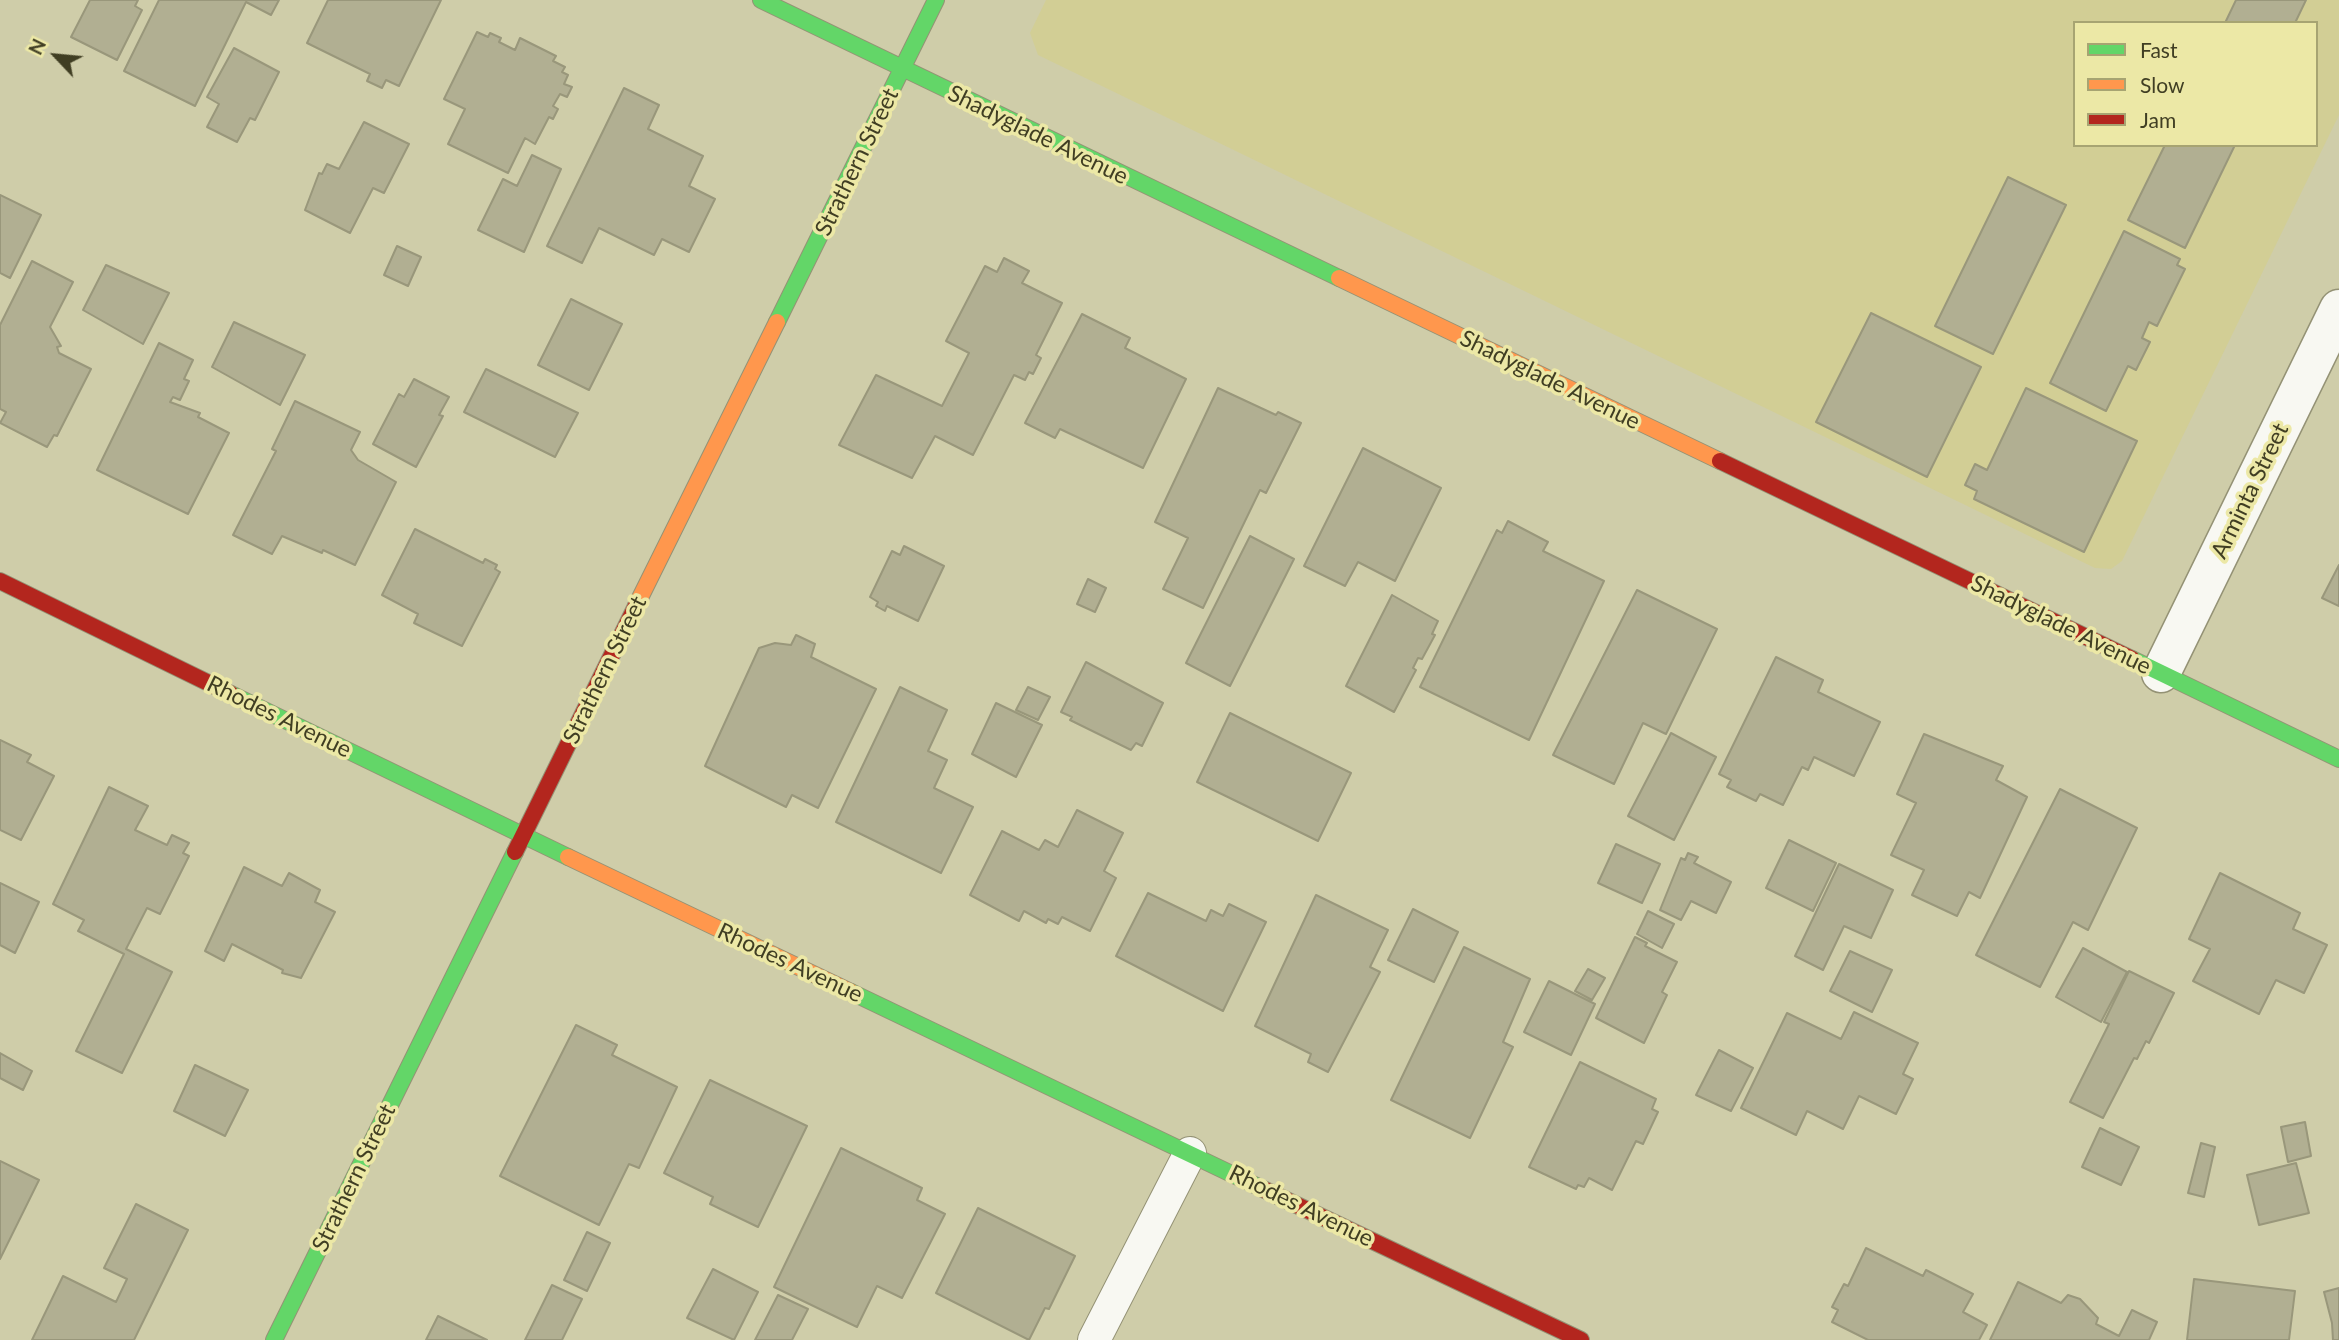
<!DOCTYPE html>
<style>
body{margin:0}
#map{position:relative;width:2339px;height:1340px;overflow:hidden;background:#cfcda9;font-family:Lato,sans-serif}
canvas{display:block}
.legend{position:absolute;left:2073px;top:21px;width:245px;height:126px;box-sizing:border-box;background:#ece8a6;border:2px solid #a7a472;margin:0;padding:9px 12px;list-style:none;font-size:21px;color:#403e23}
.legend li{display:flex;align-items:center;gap:14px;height:35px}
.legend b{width:35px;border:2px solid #a7a472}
.north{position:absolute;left:21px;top:21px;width:70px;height:70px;-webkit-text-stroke:5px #ece8a6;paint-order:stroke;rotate:296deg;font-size:19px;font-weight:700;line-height:28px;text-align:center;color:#403e23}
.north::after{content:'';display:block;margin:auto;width:24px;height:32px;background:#403e23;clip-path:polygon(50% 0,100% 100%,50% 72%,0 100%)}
</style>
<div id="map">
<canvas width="2339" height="1340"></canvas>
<ul class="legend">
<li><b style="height:9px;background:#63d668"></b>Fast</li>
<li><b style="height:9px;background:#ff974d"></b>Slow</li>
<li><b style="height:9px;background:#b3261e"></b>Jam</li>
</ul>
<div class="north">N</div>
</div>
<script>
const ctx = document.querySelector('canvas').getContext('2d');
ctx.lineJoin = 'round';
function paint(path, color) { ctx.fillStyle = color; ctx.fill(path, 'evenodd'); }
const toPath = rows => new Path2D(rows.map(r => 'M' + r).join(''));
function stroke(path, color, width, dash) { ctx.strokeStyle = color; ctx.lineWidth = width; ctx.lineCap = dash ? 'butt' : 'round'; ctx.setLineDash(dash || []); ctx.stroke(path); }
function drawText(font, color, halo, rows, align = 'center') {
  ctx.font = font + ' Lato,sans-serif'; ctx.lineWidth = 7; ctx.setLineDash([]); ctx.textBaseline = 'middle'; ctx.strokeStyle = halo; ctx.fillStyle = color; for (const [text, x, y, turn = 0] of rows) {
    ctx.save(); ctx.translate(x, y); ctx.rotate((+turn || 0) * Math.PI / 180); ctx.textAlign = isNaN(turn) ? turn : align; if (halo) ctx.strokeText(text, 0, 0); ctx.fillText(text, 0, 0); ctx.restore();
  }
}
paint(toPath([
 [1046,0,2339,0,2339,115,2122,561,2111,569,2095,568,1038,55,1030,33],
 [2075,23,2316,23,2316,145,2075,145]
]), '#d2ce95');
const building = toPath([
 [90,0,138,0,135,6,142,10,117,60,71,37,90,0],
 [159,0,279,0,271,15,246,2,195,106,124,71,159,0],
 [328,0,441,0,399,86,386,80,382,88,367,81,370,74,307,43,328,0],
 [2236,0,2306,0,2295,23,2225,23,2236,0],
 [477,32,488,37,490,33,501,38,499,42,515,50,520,38,556,56,553,61,565,67,562,72,568,75,564,84,572,87,567,97,560,94,553,106,558,109,553,119,549,117,535,144,525,138,508,173,448,144,465,109,444,99,477,32],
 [234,48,279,72,255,120,250,118,237,142,207,127,219,104,207,97,234,48],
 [624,88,659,105,648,129,703,156,689,186,715,199,689,252,662,239,654,255,599,228,582,263,547,246,624,88],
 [364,122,409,144,384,193,373,188,350,233,305,210,319,173,322,174,327,164,339,169,364,122],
 [2165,145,2235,145,2185,248,2128,220,2165,145],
 [532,155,561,169,524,252,478,230,503,179,517,186,532,155],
 [2008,177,2066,205,1993,354,1935,326,2008,177],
 [0,195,41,215,10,278,0,273,0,195],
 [2124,231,2180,259,2177,265,2185,269,2157,326,2149,322,2142,338,2150,342,2136,370,2128,366,2106,411,2050,383,2124,231],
 [397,246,421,257,408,286,384,275,397,246],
 [1004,258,1029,271,1022,283,1062,303,1036,355,1041,358,1033,374,1029,372,1025,380,1014,375,973,455,935,436,912,478,839,445,876,375,942,406,969,353,946,341,985,266,997,272,1004,258],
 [32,261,73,282,50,327,61,346,57,347,59,353,91,369,57,436,54,435,47,447,0,423,6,412,0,409,0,325,32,261],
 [106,265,169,293,143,344,83,310,106,265],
 [571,299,622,324,589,390,538,365,571,299],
 [1871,313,1981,367,1927,477,1816,422,1871,313],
 [1082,314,1130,338,1125,348,1186,379,1143,468,1060,429,1055,438,1025,423,1082,314],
 [234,322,305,355,280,405,212,367,234,322],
 [159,343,193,360,184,379,189,381,180,400,173,397,170,402,200,413,198,417,229,433,188,514,97,470,159,343],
 [486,369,578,413,555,457,464,412,486,369],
 [414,379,449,397,439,415,443,416,416,467,373,444,399,394,404,397,414,379],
 [1218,388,1276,415,1278,412,1301,423,1266,493,1260,490,1203,608,1163,589,1188,538,1155,522,1218,388],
 [2026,388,2137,441,2084,552,1974,499,1977,491,1965,485,1975,464,1987,470,2026,388],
 [295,401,360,432,351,450,358,460,396,482,355,565,323,550,322,553,282,536,272,554,233,535,276,451,272,449,295,401],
 [1363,448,1441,488,1395,581,1358,562,1345,586,1304,566,1363,448],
 [1508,521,1548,542,1543,551,1604,581,1529,740,1420,687,1497,530,1502,533,1508,521],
 [415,529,483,563,485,559,497,565,495,569,500,572,462,646,414,623,418,614,382,595,415,529],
 [1250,536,1294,559,1230,686,1186,663,1250,536],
 [904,546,944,566,918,621,887,606,885,611,876,606,878,602,870,597,892,551,900,555,904,546],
 [2339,565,2339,606,2322,598,2339,565],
 [1088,579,1106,588,1095,612,1077,604,1088,579],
 [1637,590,1717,629,1666,734,1643,723,1614,784,1553,755,1637,590],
 [1392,595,1438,621,1432,634,1435,635,1422,659,1418,658,1413,668,1416,670,1394,712,1346,686,1392,595],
 [796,635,815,644,811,657,876,689,818,808,792,795,786,807,705,766,759,648,775,643,791,645,796,635],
 [1776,657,1823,680,1818,692,1880,722,1854,776,1814,757,1808,770,1802,767,1783,805,1760,794,1756,801,1727,787,1731,780,1719,774,1776,657],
 [1086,662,1163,703,1142,746,1136,743,1131,750,1070,720,1072,717,1061,712,1086,662],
 [900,687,947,710,928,751,947,760,934,788,973,807,941,873,836,822,900,687],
 [1028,687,1050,697,1038,720,1016,710,1028,687],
 [996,703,1042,725,1016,777,972,754,996,703],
 [1230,713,1351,773,1318,841,1197,782,1230,713],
 [1671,733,1716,757,1674,840,1628,816,1671,733],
 [1924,734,2003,766,1996,780,2027,797,1980,898,1969,892,1957,916,1912,895,1924,870,1891,855,1916,803,1897,794,1924,734],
 [0,740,31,755,27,762,54,776,21,840,0,830,0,740],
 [109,787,148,806,135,830,167,845,172,835,189,843,183,853,189,856,160,914,147,908,126,949,172,972,122,1073,76,1051,124,954,78,931,84,920,53,904,109,787],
 [2060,789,2137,828,2088,930,2073,922,2040,987,1976,955,2060,789],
 [1077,810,1123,833,1104,871,1116,878,1090,931,1062,917,1058,924,1048,919,1046,923,1024,911,1019,921,970,895,1002,831,1039,850,1045,840,1058,847,1077,810],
 [1789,840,1836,863,1813,911,1766,888,1789,840],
 [1616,844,1660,864,1642,903,1598,883,1616,844],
 [1688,853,1698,857,1694,863,1731,882,1716,913,1691,901,1681,920,1660,910,1681,858,1685,860,1688,853],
 [1839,864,1893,890,1871,938,1844,926,1823,970,1795,956,1839,864],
 [244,867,282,886,289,873,320,890,315,902,335,912,301,978,282,973,283,970,232,944,224,961,205,951,244,867],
 [2220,873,2300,913,2293,929,2327,945,2304,993,2276,980,2259,1014,2193,981,2210,949,2189,939,2220,873],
 [0,883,39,902,15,953,0,945,0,883],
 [1148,893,1206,921,1211,910,1223,916,1229,904,1266,922,1223,1011,1116,956,1148,893],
 [1316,895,1388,930,1370,967,1380,972,1328,1072,1308,1062,1311,1054,1255,1026,1316,895],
 [1413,909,1458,932,1434,982,1388,960,1413,909],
 [1648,911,1674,924,1662,948,1637,934,1648,911],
 [1635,937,1647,943,1645,946,1677,962,1662,992,1667,995,1644,1043,1596,1018,1635,937],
 [1464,947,1530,979,1503,1042,1513,1047,1470,1138,1391,1100,1464,947],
 [2083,948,2127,972,2101,1022,2056,997,2083,948],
 [1850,951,1892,970,1872,1012,1830,991,1850,951],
 [1588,969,1605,978,1592,1000,1575,991,1588,969],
 [2129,971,2174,993,2149,1043,2146,1041,2137,1059,2134,1058,2103,1118,2070,1102,2109,1024,2104,1022,2129,971],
 [1549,981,1595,1004,1571,1055,1524,1032,1549,981],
 [1854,1012,1918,1043,1903,1074,1913,1079,1896,1114,1859,1096,1843,1129,1807,1111,1796,1135,1741,1108,1787,1013,1841,1039,1854,1012],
 [576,1025,617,1045,612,1055,677,1087,639,1168,629,1164,599,1225,500,1176,576,1025],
 [1719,1050,1753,1068,1731,1111,1696,1095,1719,1050],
 [0,1053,32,1071,23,1090,0,1078,0,1053],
 [1580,1062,1656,1099,1652,1109,1658,1112,1643,1144,1636,1141,1612,1190,1589,1178,1584,1187,1578,1185,1576,1189,1529,1167,1580,1062],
 [195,1065,248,1090,225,1136,174,1111,195,1065],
 [710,1080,807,1126,758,1227,710,1204,713,1197,664,1173,710,1080],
 [2305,1122,2311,1156,2288,1162,2281,1127,2305,1122],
 [2100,1128,2139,1147,2121,1185,2082,1167,2100,1128],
 [2201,1143,2215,1147,2204,1197,2188,1193,2201,1143],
 [841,1148,922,1188,917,1200,945,1214,902,1298,877,1286,857,1327,774,1287,841,1148],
 [0,1161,39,1180,0,1259,0,1161],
 [2296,1163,2309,1213,2259,1225,2247,1175,2296,1163],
 [136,1204,188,1230,134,1340,32,1340,63,1276,116,1302,127,1279,104,1268,136,1204],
 [978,1208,1075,1256,1049,1309,1045,1308,1029,1340,936,1293,978,1208],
 [587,1232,610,1243,587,1291,564,1280,587,1232],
 [1866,1248,1923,1276,1926,1270,1973,1294,1963,1312,1987,1325,1979,1340,1868,1340,1832,1322,1838,1310,1832,1307,1844,1284,1848,1286,1866,1248],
 [713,1269,758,1292,734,1340,687,1318,713,1269],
 [2194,1279,2295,1291,2289,1340,2187,1340,2194,1279],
 [2018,1282,2061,1303,2068,1295,2080,1299,2098,1318,2096,1324,2119,1336,2132,1310,2157,1322,2149,1340,1990,1340,2018,1282],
 [552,1285,582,1299,562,1340,525,1340,552,1285],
 [2339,1288,2339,1340,2333,1340,2332,1323,2324,1292,2339,1288],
 [778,1295,808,1309,792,1340,755,1340,778,1295],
 [438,1316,487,1340,426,1340,438,1316]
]);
paint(building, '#b1af92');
stroke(building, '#99977b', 2);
const lane = toPath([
 [1094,1340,1190,1153]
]);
const street = toPath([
 [2161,673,2339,309]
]);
const fast = toPath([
 [761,0,1339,278],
 [777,322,936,0],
 [2132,659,2339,759],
 [231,694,568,857],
 [851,992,1263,1189],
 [274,1340,515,852]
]);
const slow = toPath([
 [1339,278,1720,461],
 [636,606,777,322],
 [568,857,851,992]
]);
const jam = toPath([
 [1720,461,2132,659],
 [0,581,231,694],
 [515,852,636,606],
 [1263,1189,1581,1340]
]);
stroke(lane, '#949275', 34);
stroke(street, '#949275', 41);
stroke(fast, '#949275', 18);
stroke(slow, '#949275', 18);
stroke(jam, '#949275', 18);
stroke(lane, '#f8f8f2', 32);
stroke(street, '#f8f8f2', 38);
stroke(fast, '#63d668', 16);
stroke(slow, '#ff974d', 16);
stroke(jam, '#b3261e', 16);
drawText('23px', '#403e23', '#ece8a6', [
 ["Shadyglade Avenue",1038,135,26],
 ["Strathern Street",857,162,-64],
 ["Shadyglade Avenue",1550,380,26],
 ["Arminta Street",2250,491,-64],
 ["Shadyglade Avenue",2061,625,26],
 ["Strathern Street",605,670,-64],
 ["Rhodes Avenue",279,717,26],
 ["Rhodes Avenue",790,963,25],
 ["Strathern Street",354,1178,-64],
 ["Rhodes Avenue",1301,1206,26]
]);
</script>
